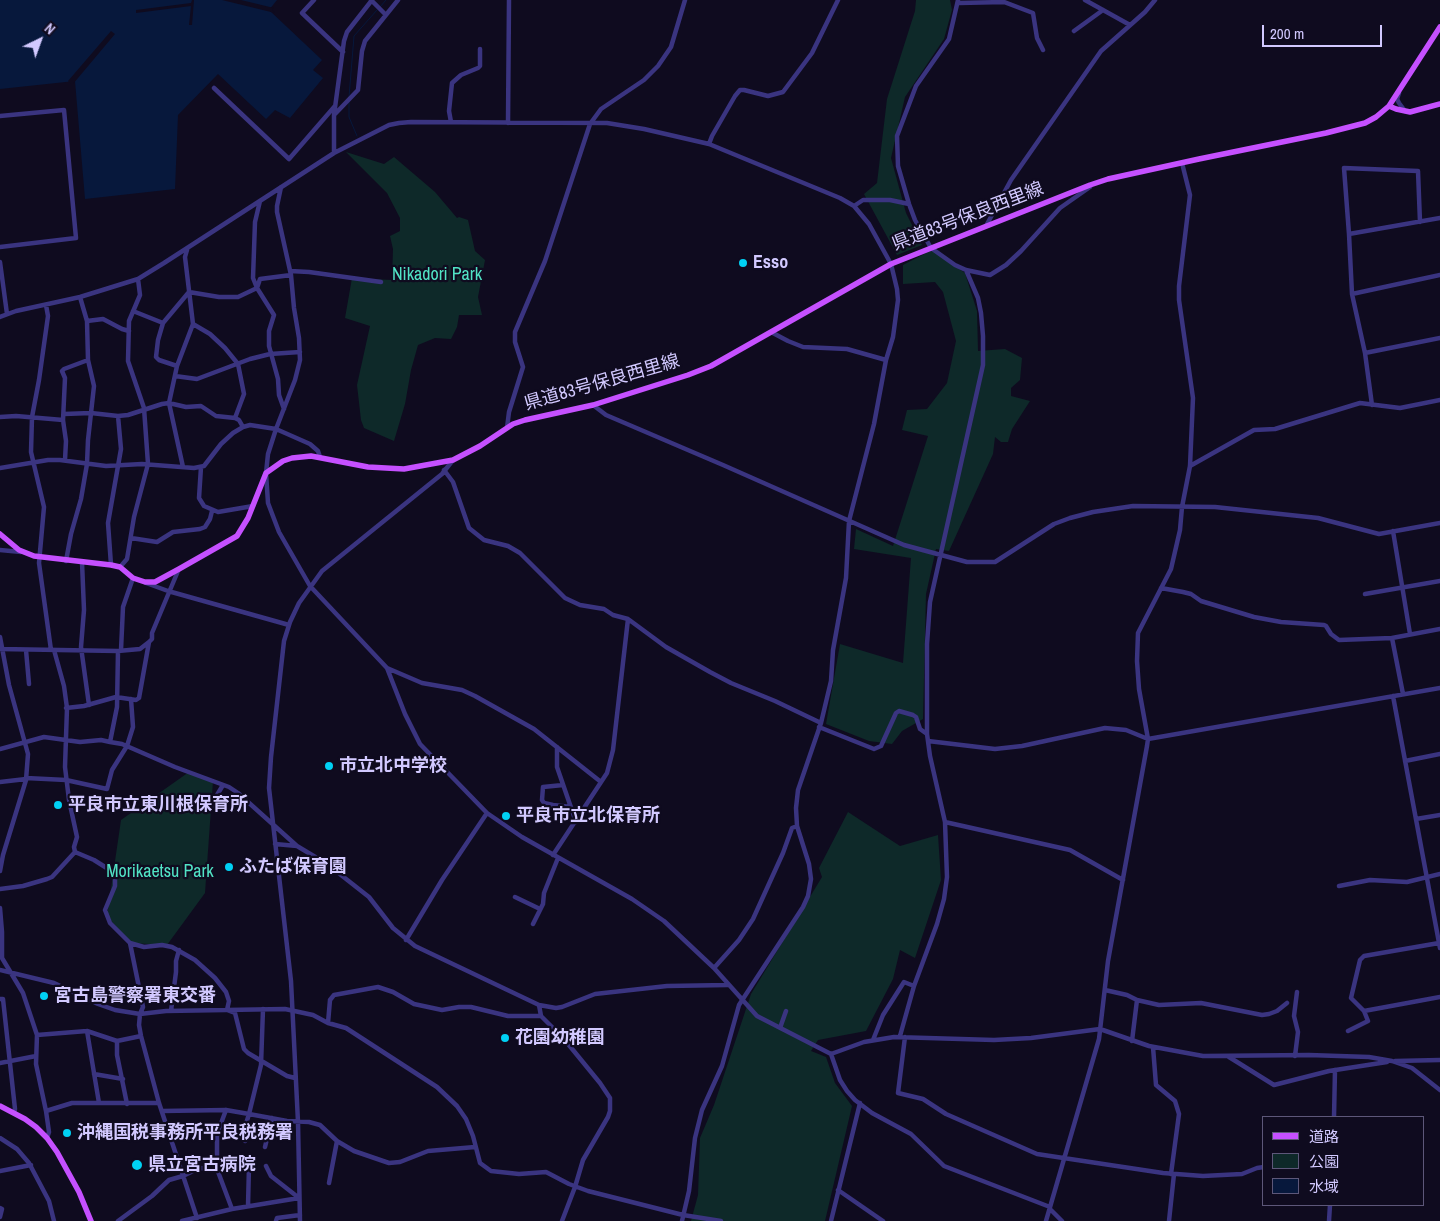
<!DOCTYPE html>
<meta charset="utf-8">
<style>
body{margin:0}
#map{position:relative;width:1440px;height:1221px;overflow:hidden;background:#0f0b1f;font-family:"Archivo Narrow","Noto Sans JP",sans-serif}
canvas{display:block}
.legend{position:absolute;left:1262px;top:1116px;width:162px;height:90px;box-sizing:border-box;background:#0f0b1f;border:1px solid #5d5779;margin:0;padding:6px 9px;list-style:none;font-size:15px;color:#d2c9ff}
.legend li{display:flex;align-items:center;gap:10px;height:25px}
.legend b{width:25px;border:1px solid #5d5779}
.north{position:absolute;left:15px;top:15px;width:50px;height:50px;-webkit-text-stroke:4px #0f0b1f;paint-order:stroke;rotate:42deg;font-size:14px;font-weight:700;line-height:20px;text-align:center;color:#d2c9ff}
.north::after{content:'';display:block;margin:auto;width:18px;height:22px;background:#d2c9ff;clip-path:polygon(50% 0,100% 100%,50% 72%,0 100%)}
.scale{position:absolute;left:1262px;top:25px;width:120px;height:22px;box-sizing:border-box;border:2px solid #d2c9ff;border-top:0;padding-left:6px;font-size:15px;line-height:18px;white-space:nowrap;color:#d2c9ff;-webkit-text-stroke:4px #0f0b1f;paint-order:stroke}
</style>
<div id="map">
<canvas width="1440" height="1221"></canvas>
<ul class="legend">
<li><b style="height:6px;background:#c550ff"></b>道路</li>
<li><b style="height:14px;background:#0e2929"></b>公園</li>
<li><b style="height:14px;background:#07183c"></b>水域</li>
</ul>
<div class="north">N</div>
<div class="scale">200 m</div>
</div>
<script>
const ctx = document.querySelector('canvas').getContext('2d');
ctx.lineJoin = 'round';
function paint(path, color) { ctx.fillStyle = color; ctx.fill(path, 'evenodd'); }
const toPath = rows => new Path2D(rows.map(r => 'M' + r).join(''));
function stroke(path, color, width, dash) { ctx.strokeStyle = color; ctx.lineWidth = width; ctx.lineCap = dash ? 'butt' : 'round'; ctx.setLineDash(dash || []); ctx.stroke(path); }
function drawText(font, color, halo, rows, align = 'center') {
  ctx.font = font + ' "Archivo Narrow","Noto Sans JP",sans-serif'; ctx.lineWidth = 4.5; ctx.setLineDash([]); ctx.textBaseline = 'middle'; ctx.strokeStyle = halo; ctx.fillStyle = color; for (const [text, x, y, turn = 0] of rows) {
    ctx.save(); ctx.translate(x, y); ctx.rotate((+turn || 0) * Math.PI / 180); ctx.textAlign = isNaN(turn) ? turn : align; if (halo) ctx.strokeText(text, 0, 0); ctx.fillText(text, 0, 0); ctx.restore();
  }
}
paint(toPath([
 [916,0,950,0,952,10,944,39,905,97,891,158,906,213,922,245,897,255,864,194,877,183,887,99,915,11],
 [346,152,384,164,394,157,435,192,457,218,459,217,468,220,475,251,485,260,478,297,482,315,459,315,457,327,451,339,435,338,418,345,411,370,405,404,394,441,364,428,361,420,357,385,370,326,345,318,352,278,392,280,393,249,390,236,400,231,400,218,387,193],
 [932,250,965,273,977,311,978,351,1005,349,1022,358,1020,380,1011,388,1011,396,1030,401,1012,429,1008,442,1001,442,995,437,993,454,949,551,936,549,926,594,923,719,902,731,892,744,869,741,826,724,840,644,903,663,911,558,854,549,856,529,893,546,928,436,902,430,907,410,927,409,947,383,956,341,943,292,935,282,903,284,903,265],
 [189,772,213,781,205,893,167,945,130,943,107,916,121,820],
 [848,812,900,846,938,835,941,880,915,958,900,950,893,979,866,1031,818,1040,811,1051,826,1057,835,1083,852,1106,825,1221,691,1221,698,1195,700,1138,714,1105,751,994,822,877,819,868]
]), '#0e2929');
paint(toPath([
 [0,0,277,0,269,10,322,60,313,70,323,78,290,118,275,110,266,119,218,74,178,115,175,189,85,199,75,81,0,89]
]), '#07183c');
paint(toPath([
 [192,0,194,0,192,25,189,25,191,6,136,13,136,10,191,3],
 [222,0,241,0,274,8,272,9,275,13],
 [111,31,115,34,73,84,71,84,68,81]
]), '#0f0b1f');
stroke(toPath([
 [380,7,386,0],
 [349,97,354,36,377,10],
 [349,101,349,117,357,136]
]), '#07183c', 1);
stroke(toPath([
 [314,0,302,13,343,52],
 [371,0,385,14],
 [958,0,949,39,916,86,897,136,898,166,909,204,915,220,931,248,955,265,966,270,990,275,1006,265,1021,251,1060,208,1090,187],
 [1085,0,1130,25],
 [959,3,1004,2,1033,13,1037,38,1043,50],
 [1074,31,1103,10],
 [214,88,289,159,335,106],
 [1399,93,1397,99,1399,103,1405,111],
 [335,114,358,90,362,51,365,41,398,0],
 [0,116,64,110,76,238,0,247],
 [451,122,449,111,452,83,461,75,478,68,480,66,480,49],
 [508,123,509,0],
 [709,144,712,136,735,96,740,90,744,90,768,96,783,92,812,53,838,0],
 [334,153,334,115,344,41,347,32,372,0],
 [281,187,277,206,277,212,291,275,294,308,299,338,300,360,295,380,276,429,268,454,266,473,268,503,279,532,310,586,387,668,405,714,420,744,487,813,522,837,632,899,664,921,714,968,757,1016,831,1054,840,1080,847,1091,855,1100,872,1113,911,1134,944,1166,1050,1207],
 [260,201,255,222,253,278,257,288,274,315,269,331,269,346,278,379,279,395,284,409],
 [986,226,1011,180,1101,51,1145,12,1155,0],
 [1349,234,1440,218],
 [0,262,7,314],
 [290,271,309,272,381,282],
 [189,292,219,297,238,297,257,288,260,279,291,275],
 [1352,294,1440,275],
 [46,305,48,316,39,380,32,417,31,452,44,507,39,563,51,650],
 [133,311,163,323],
 [0,317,16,311,80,297,138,279,164,263,334,153,389,125,399,123,411,122,607,123,644,129,709,144,840,198,854,206,863,200,890,200,909,204],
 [87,321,103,319,122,329,129,331],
 [193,324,210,334,225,348,238,364,244,394,235,418],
 [771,332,788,341,803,347,847,349,886,360],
 [1365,353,1440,338],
 [177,366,159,360,156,357,158,340,163,323,189,292],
 [175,376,197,379,250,359,270,354,300,352],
 [593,405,606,415,723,465,904,545,967,562,995,562,1054,524,1070,518,1093,512,1133,506,1215,507,1318,518,1379,534,1440,523],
 [1372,405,1365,353,1352,294,1349,234,1344,168,1418,171,1420,222],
 [64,414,91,413,118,416,128,415,162,404,169,403,186,407,201,406,216,416,235,418,239,420,243,427],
 [0,417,16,416,63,420],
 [507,428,509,412,523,367,515,342,515,332,545,261,590,124,601,109,644,80,658,66,671,47,685,0],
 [65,460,66,441,63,420,65,378,62,371,64,369,88,360],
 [1190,466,1254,430,1275,429,1360,403,1400,408,1440,400],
 [183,467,169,403,177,366,193,324,185,257,187,250],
 [201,467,199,498,204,506,218,512,253,506],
 [0,468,48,460,60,460,106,466,142,464,194,468,204,466,221,444,233,433,243,427,250,425,276,429,310,444,318,451,320,457],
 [444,470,453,482,469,528,484,540,508,546,520,553,565,598,580,605,604,609,613,615,628,619,666,647,710,672,731,683,775,701,821,723],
 [1393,531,1410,634],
 [131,538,157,542,173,532,200,529,205,527,210,519,212,511],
 [0,550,21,552],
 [66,561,71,534,81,499,87,464,88,440,94,386,88,360,87,321,80,297],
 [82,562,84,610,81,647,89,705],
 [111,565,108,523,121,449,118,416],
 [120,567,127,559,134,517,148,464,144,408,128,361,129,321,140,295,138,279],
 [146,583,168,591,289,625],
 [1161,588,1183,592,1191,594,1201,601,1254,617,1281,622,1324,625,1326,626,1331,634,1339,640,1392,638,1440,629],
 [1365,594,1440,581],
 [0,637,9,685,28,754,26,780,3,855,0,871],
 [1392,638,1403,694],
 [0,649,118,651,140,649,149,642],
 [26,650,29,684],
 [121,650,123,607,133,578],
 [387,668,422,683,462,690,475,696,534,729,601,782],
 [1393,696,1440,948],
 [66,708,84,706,116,697,136,700,139,698,149,642,152,639,152,633,178,571],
 [819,727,874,749,881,746,896,713,899,711,913,715,916,717,920,729,927,734],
 [928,741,995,749,1022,746,1105,728,1126,730,1148,739,1440,688],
 [110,742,117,707,118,651],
 [557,747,557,767,576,822],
 [0,749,44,737,80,742,101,740,110,742,122,744,175,767,229,787,238,793,297,846,327,864,369,897,393,928,415,946,539,1005,556,1008,562,1007,595,994,667,986,728,985],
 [1405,761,1440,754],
 [26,778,66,780,107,789,112,770,127,746,133,727,131,699],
 [0,782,26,779],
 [563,785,543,787,542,800,544,803,553,805,571,807],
 [214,808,217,795,223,785],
 [1416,819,1440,815],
 [945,822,1070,850,1123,880],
 [275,844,297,846],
 [75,852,94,860,113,872,115,875,115,886,105,910,110,923,130,943,144,947,162,945,172,947,195,960,215,978,226,992,229,1001,227,1010,235,1013,244,1049,248,1053,287,1076,295,1078],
 [553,855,607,773,613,750,628,619],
 [1339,886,1370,880,1407,882,1440,874],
 [0,889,23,886,47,879,52,877,75,852,74,847,77,837,69,800,65,767,67,708,64,686,54,650],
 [515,897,540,909],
 [0,908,2,932,2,958,23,993,37,1035,36,1064,46,1111,49,1132,47,1138],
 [533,924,543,904,544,893,558,858],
 [406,940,442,880,487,813],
 [130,943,143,1007,140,1014,139,1025,141,1036,159,1103,197,1218],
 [714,968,739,940,753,919,783,853,792,828,797,826,796,808,798,790,821,723,831,681,833,650,846,578,849,521,874,424,886,360,893,337,898,300,897,289,891,264,869,224,854,206],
 [0,970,54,983,98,1004,115,1010,140,1014,166,1011,285,1009,313,1015,328,1023,346,1028,437,1087,457,1106,466,1119,473,1136,480,1163,491,1171,519,1174,546,1172,569,1184,588,1191,683,1215,721,1221],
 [1105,990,1127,995,1137,1000,1159,1005,1201,1003,1262,1015,1269,1014,1277,1011,1287,1003],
 [0,999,3,999,15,1109,14,1113],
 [539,1005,541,1016,564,1039,600,1083,610,1098,610,1111,608,1117,583,1160,575,1187,562,1221],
 [263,1009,261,1065,249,1114,287,1121,309,1122,320,1125,337,1141,354,1151,389,1163,400,1162,428,1151,475,1147],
 [171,1011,176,972,176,961,179,950],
 [1364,1011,1440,997],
 [328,1023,330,1000,334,995,378,987,393,992,414,1004,442,1010,459,1007,471,1007,508,1016,541,1016],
 [780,1028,786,1011],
 [87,1031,99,1103],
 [1348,1031,1368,1021,1364,1011,1351,998,1360,960,1364,956,1439,943],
 [37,1035,87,1031,117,1041,141,1036],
 [900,1036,914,986,937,924,944,899,947,877,945,822,930,756,927,734,927,644,930,602,983,365,983,336,981,313,978,298,966,270],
 [905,1037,898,1093,923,1099,946,1114,1037,1154,1163,1173,1203,1176,1242,1174,1257,1168,1264,1167],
 [873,1040,883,1015,904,982,914,986],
 [117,1041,117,1055,127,1104],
 [1132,1041,1137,1000],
 [1153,1047,1156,1085,1175,1101,1179,1114,1171,1174],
 [831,1054,864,1042,894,1037,994,1040,1031,1038,1100,1029,1149,1046,1203,1056,1309,1055,1369,1057,1392,1061,1412,1068,1440,1090],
 [1295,1056,1298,1032,1294,1016,1297,992],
 [1229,1057,1274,1085,1329,1071,1387,1062],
 [1395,1061,1440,1060],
 [0,1063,36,1056],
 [94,1074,123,1079],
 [226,1110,217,1134,217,1169,232,1209],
 [46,1111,72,1103,159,1103],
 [162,1111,226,1110,249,1114,243,1134,245,1141],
 [1334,1117,1335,1070],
 [0,1138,17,1149,29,1163,49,1201,54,1221],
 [265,1147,272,1118],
 [266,1166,271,1176,299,1198],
 [0,1171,31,1165],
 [329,1183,337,1141],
 [838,1190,883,1221],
 [248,1206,249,1166],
 [0,1208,2,1209,0,1217],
 [1050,1209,1062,1221],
 [118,1221,152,1196,169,1180,183,1176,199,1168,217,1169],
 [182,1221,232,1209,299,1198],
 [276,1221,277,1218,300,1215],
 [300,1221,298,1122,291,981,269,788,271,757,284,641,290,622,299,603,322,571,442,474,453,460],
 [682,1221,689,1191,695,1138,702,1110,722,1066,739,1005,803,907,808,896,811,879,809,864,797,826],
 [831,1221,860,1103],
 [1046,1221,1099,1039,1108,961,1147,746,1148,739,1139,689,1137,661,1138,633,1171,569,1180,530,1182,507,1190,466,1193,398,1179,300,1179,286,1190,195,1182,163],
 [1169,1221,1174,1174],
 [1329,1221,1330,1205]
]), '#3a3480', 4.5);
stroke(toPath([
 [1389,106,1396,109,1410,112,1440,104],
 [0,534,19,550,34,556,111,565,120,567,133,578,145,582,155,582,179,569,237,536,248,518,266,473,283,461,292,458,311,456,368,467,404,469,453,460,480,446,513,424,525,420,593,405,688,375,711,366,891,264,1090,185,1108,179,1199,159,1326,133,1365,123,1376,117,1389,106,1440,27],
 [0,1106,25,1119,36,1127,47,1138,57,1152,79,1192,91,1221]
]), '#c550ff', 5.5);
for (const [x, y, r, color] of [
 [743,263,5,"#00d1f4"],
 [329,766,5,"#00d1f4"],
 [58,805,5,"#00d1f4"],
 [506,816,5,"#00d1f4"],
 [229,867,5,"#00d1f4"],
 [44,996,5,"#00d1f4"],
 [505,1038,5,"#00d1f4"],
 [67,1133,5,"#00d1f4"],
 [137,1165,6,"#00d1f4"]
]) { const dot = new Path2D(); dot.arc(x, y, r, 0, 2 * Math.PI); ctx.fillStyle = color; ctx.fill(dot); stroke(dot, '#0f0b1f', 2); }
drawText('18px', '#d2c9ff', '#0f0b1f', [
 ["県道83号保良西里線",968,217,-21],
 ["県道83号保良西里線",602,383,-16]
]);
drawText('bold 18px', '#d2c9ff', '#0f0b1f', [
 ["Esso",753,263],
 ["市立北中学校",339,766],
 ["平良市立東川根保育所",68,805],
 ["平良市立北保育所",516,816],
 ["ふたば保育園",239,867],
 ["宮古島警察署東交番",54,996],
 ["花園幼稚園",515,1038],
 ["沖縄国税事務所平良税務署",77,1133],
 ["県立宮古病院",148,1165]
], 'left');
drawText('18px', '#51e3c5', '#0f0b1f', [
 ["Nikadori Park",437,275],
 ["Morikaetsu Park",160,872]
]);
</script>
